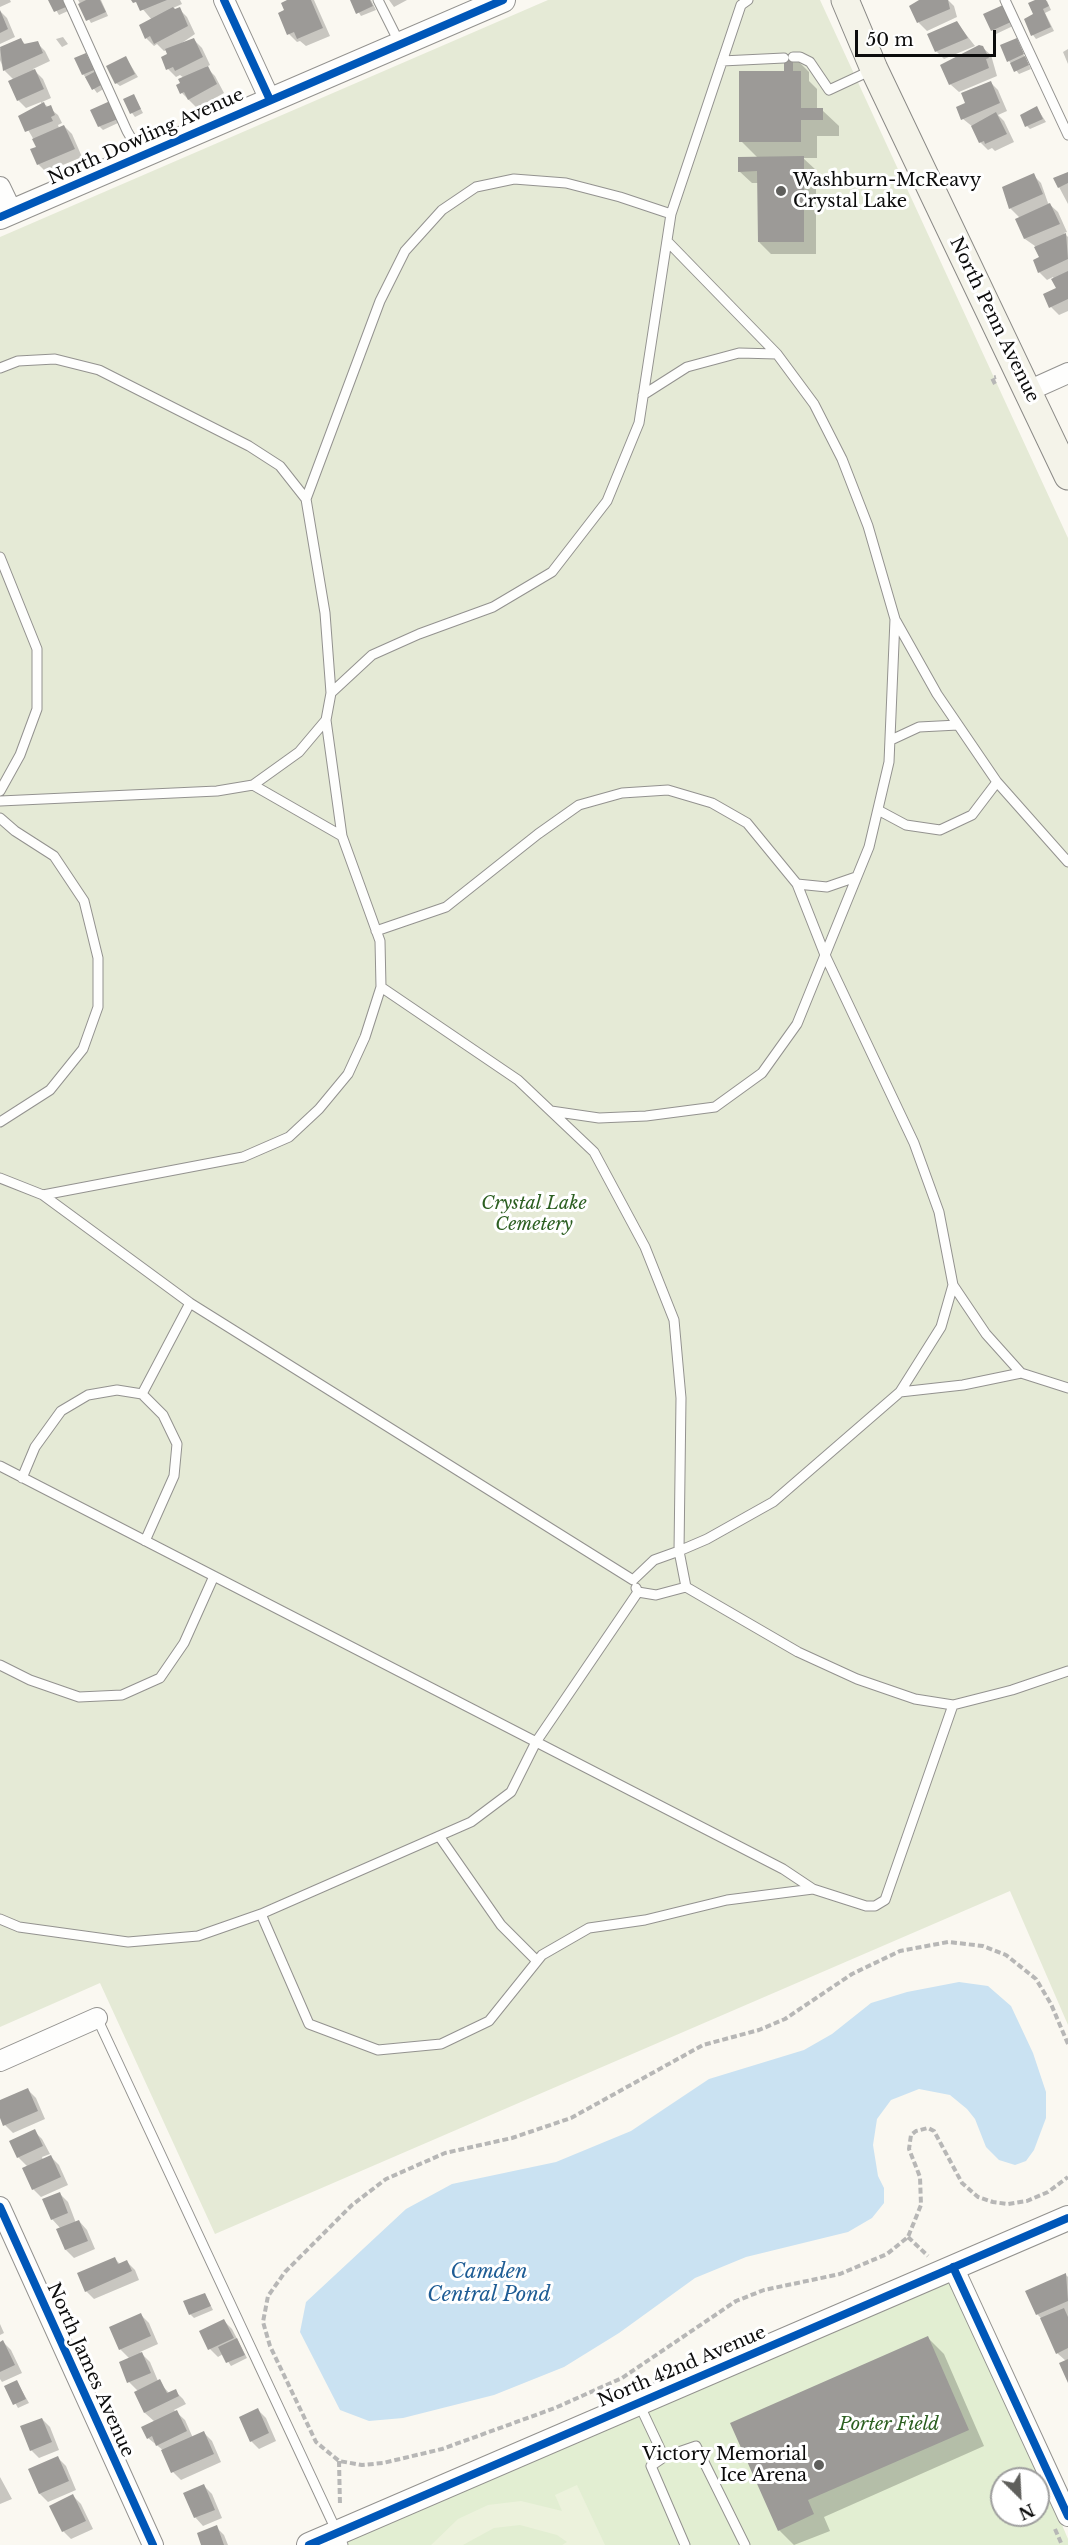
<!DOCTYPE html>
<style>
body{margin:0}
#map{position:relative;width:1068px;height:2545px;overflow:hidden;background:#faf8f1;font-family:"Libre Baskerville",serif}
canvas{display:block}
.north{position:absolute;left:990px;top:2467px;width:60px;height:60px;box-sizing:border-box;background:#fff;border:2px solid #9e9e9e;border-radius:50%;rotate:156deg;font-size:16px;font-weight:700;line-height:24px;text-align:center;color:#0c0c0c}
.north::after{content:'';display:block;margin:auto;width:21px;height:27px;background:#5f5f5c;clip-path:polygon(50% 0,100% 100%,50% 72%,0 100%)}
.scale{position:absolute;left:855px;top:30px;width:141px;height:27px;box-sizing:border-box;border:3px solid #0c0c0c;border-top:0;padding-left:8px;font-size:18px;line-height:21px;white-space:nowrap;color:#0c0c0c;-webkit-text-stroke:4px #fff;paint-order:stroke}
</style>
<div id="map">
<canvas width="1068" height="2545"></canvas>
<div class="north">N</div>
<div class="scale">50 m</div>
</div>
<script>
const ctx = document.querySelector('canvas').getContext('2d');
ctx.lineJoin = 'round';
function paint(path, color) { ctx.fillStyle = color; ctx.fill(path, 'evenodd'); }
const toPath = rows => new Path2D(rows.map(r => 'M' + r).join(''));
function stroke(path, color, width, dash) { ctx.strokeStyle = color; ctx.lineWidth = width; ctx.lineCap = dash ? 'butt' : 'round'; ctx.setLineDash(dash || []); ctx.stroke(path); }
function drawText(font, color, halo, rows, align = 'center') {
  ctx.font = font + ' "Libre Baskerville",serif'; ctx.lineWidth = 6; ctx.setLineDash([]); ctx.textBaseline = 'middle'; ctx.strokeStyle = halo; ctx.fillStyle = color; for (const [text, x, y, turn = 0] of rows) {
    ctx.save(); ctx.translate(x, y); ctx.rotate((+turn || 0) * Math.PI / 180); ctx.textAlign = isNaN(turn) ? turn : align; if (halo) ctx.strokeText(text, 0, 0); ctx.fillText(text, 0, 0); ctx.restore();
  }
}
paint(toPath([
 [953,2267,1068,2539,1068,2545,343,2545,337,2533],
 [1002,2479,1038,2479,1038,2515,1002,2515]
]), '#e2eed2');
paint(toPath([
 [548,0,820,0,1068,538,1068,2025,1010,1891,215,2234,100,1983,0,2027,0,237]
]), '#e5ead6');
paint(toPath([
 [577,2485,605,2545,562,2545,567,2542,557,2535,520,2525,494,2528,463,2545,431,2545,458,2519,488,2505,521,2501,562,2511,555,2495]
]), '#ecf2dc');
paint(toPath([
 [959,1982,988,1986,1011,2006,1033,2053,1046,2092,1046,2118,1034,2150,1026,2161,1015,2165,999,2160,986,2147,975,2119,967,2109,950,2095,919,2089,891,2100,877,2119,873,2145,878,2176,884,2188,884,2203,872,2218,848,2232,746,2257,695,2278,619,2333,564,2367,494,2395,403,2418,369,2421,340,2410,300,2332,306,2302,406,2209,452,2184,556,2162,631,2131,709,2079,804,2050,832,2034,871,2003,907,1992]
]), '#cae2f2');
paint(toPath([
 [0,0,10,0,11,2,0,7],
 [50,0,64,0,68,11,59,15],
 [78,0,101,0,108,16,91,23],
 [135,0,180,0,182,4,173,8,175,11,179,9,187,17,195,34,176,47,194,40,202,48,210,65,206,67,215,76,224,93,197,108,182,93,178,86,182,84,184,78,180,75,176,77,168,69,169,55,167,50,164,51,157,44,154,46,146,38,152,20],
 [291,0,314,0,330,36,306,46,300,41,297,42,289,34,280,13,286,11],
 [351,0,371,0,376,10,361,16],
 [389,0,407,0,394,7],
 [924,0,948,0,954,6,957,17,927,31,919,23,911,6],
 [1039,0,1047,1,1051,10,1045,13,1054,31,1036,39,1033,35],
 [0,11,7,18,15,37,0,44],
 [1006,11,1013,26,996,34,985,15],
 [957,23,975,46,944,59,936,51],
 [63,37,68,44,62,47,56,39],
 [21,40,26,45,37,43,45,51,50,61,33,69,43,79,51,98,42,102,58,115,62,123,58,125,59,128,64,126,72,134,82,157,46,172,38,164,38,147,20,116,42,105,41,102,26,108,18,100,14,80,4,70,0,60,0,49],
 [1016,40,1031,69,1019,74,1009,61],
 [983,48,991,55,997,76,959,92,950,84],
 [1068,49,1068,64,1063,52],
 [86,54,105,88,97,93,83,74],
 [792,55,809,72,809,81,817,89,817,110,822,110,839,126,839,136,817,136,817,158,803,158,816,170,816,254,771,254,759,242,759,183,752,183,739,171,758,158,741,141,785,72],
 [126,58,138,77,120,86,116,83],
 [990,82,998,90,1007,111,998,115,1004,121,1014,142,995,151,992,148,988,150,980,142,973,127,963,119,958,108,967,104],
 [134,96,143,113,135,117,132,113],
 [110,103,120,122,103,130,99,126],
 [1037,108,1046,122,1030,129,1027,126],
 [1068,173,1068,204,1059,187],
 [1033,175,1041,183,1048,203,1058,212,1067,232,1064,233,1068,237,1068,311,1059,315,1051,307,1058,289,1053,277,1047,280,1039,272,1040,258,1035,246,1025,239,1016,219,1020,218,1010,208,1006,199],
 [28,2090,36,2098,45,2119,13,2133,5,2125,0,2114,0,2101],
 [34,2131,42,2139,50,2154,42,2157,43,2160,51,2157,59,2165,68,2185,41,2197,33,2189,28,2167,18,2157],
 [60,2194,68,2202,76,2223,79,2221,87,2230,95,2249,74,2258,66,2250,61,2229,52,2219],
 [115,2259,120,2264,127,2262,135,2270,139,2280,94,2299,86,2291],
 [1066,2275,1068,2277,1068,2379,1066,2361,1057,2353,1043,2320,1037,2314],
 [205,2294,213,2310,194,2318,190,2314],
 [141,2315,149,2323,158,2344,140,2352,150,2362,158,2381,170,2394,175,2391,183,2399,186,2404,174,2410,185,2420,193,2438,204,2433,212,2441,221,2462,181,2480,173,2472,164,2451,148,2438,155,2422,145,2413,136,2392,138,2391,129,2382,130,2359,120,2349],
 [224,2321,232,2329,247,2358,231,2366,223,2354,218,2357,210,2349],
 [0,2324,4,2333,0,2335],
 [928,2338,944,2354,984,2446,824,2517,830,2531,794,2545,779,2530],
 [3,2342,11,2350,22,2373,2,2382,0,2379,0,2343],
 [17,2382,29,2403,18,2408,6,2387],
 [258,2410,266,2418,276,2441,259,2449,251,2441],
 [42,2419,50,2427,59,2450,39,2458,31,2450],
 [58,2458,66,2466,76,2490,48,2502,40,2494,30,2470],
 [0,2477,12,2499,0,2504],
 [204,2486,212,2494,222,2518,203,2526,195,2517],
 [73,2496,81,2504,93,2529,71,2539,63,2531],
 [216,2527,224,2535,228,2545,203,2545]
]), '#0003');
paint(toPath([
 [48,0,63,0,66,7,54,12],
 [86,0,100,0,106,12,86,21,78,4],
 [131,0,167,0,140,11,136,2,133,3],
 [287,0,311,0,323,28,297,39,294,32,287,35,278,13,284,10,281,3],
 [350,0,370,0,373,6,356,14],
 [919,0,948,0,950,9,917,23,909,6],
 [1035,0,1046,0,1049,6,1043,9,1051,27,1031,36,1024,19,1033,14,1028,3],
 [1003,5,1011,22,991,31,983,14],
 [173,7,175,9,180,7,188,26,154,44,150,36,145,39,139,25],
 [0,10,8,29,0,33],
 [957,21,968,38,935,52,927,34],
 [21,38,24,44,38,41,43,53,3,71,0,47],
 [194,38,203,57,175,71,173,67,166,70,161,57,167,54,165,49],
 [1017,38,1024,54,1007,62,1000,45],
 [979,45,983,46,989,58,986,59,989,68,949,85,940,65],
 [86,53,94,70,82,75,74,58],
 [784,54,793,54,793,71,801,71,801,108,823,108,823,120,801,120,801,142,739,142,739,71,784,71],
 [126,56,135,74,115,84,106,66],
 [1025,56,1029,65,1014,72,1010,63],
 [208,66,217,84,188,100,184,92,180,94,176,85,180,83,178,79],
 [35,69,44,89,17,101,8,81],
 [96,71,103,84,92,90,85,77],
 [991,81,1000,103,961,120,956,107,965,103,961,93],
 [134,94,141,109,130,114,123,99],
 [110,101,118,119,98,127,90,110],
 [44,102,46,107,51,105,55,115,51,117,53,121,25,132,18,116],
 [1037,106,1043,119,1025,127,1020,115],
 [996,112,1007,134,985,144,984,141,979,143,971,126],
 [64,125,75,149,37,165,30,149,36,147,32,139],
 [804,156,804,242,758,242,757,171,738,172,738,157],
 [1068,172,1068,183,1058,188,1053,178],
 [1034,173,1043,194,1009,209,1002,187],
 [1050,203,1060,224,1024,239,1015,219],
 [1066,233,1068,259,1038,273,1033,260,1039,257,1034,247],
 [1068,271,1068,299,1049,308,1043,294,1056,288,1051,279],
 [28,2088,38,2111,3,2126,0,2118,0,2100],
 [35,2129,43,2146,17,2158,9,2141],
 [51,2155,61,2177,32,2190,22,2168],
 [60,2192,68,2213,51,2220,42,2199],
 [79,2220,88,2241,65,2250,56,2229],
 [115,2257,118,2264,127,2260,132,2271,85,2292,77,2273],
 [1066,2273,1068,2301,1036,2315,1025,2291],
 [205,2293,211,2306,189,2315,183,2301],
 [1064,2308,1068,2317,1068,2348,1056,2354,1040,2318],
 [141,2313,151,2336,119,2350,109,2327],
 [224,2319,234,2338,208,2350,199,2331],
 [928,2336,969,2430,808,2500,814,2514,778,2531,730,2423],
 [237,2338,245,2355,226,2363,218,2347],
 [3,2340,15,2365,0,2372,0,2342],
 [142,2352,151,2373,127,2383,119,2362],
 [1068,2359,1068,2383,1059,2363],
 [160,2379,167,2393,176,2389,179,2396,144,2413,134,2392],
 [17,2380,26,2399,13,2405,4,2386],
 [258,2408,269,2433,250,2442,239,2417],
 [177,2410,187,2431,156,2446,152,2436,147,2439,141,2427],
 [42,2418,52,2442,30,2451,20,2426],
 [204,2431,214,2454,171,2473,161,2450],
 [58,2456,69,2481,39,2494,28,2469],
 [204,2484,215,2510,194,2518,183,2493],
 [73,2494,86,2521,62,2532,49,2506],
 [217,2525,224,2545,201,2545,197,2533]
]), '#9c9a97');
const service = toPath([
 [68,0,127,131,141,155],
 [378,0,400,44],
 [1005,0,1068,135],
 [793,57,800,57,810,62,829,90,872,70],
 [722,61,784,58],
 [0,368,18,361,55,359,99,370,249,446,280,466,306,499,325,613,331,693],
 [643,395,687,367,739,353,777,354],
 [306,499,380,301,405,251,442,210,476,187,514,179,566,183,620,197,671,214],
 [0,557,37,649,37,709,20,755,0,791],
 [896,621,937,694,997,782,1068,862],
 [891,740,919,727,958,725],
 [253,785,342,836],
 [0,801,217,791,253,785,299,752,326,720,331,693,372,655,419,634,493,607,552,572,607,501,639,423,671,214,741,5,748,0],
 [878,810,906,825,940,830,972,815,997,782],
 [0,818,15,831,54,856,84,901,98,958,98,1007,83,1049,50,1090,0,1122],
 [797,884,827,887,856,877],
 [376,931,446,907,538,834,579,805,622,793,668,790,712,803,747,823,797,884,825,955,797,1024,762,1073,715,1107,646,1116,599,1118,551,1111],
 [381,987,518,1080,594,1152,645,1247,674,1320,681,1398,679,1551,707,1539,773,1502,900,1392,941,1327,953,1285,939,1212,914,1143,825,955,869,847,889,762,895,619,868,526,842,459,814,404,777,354,667,241],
 [0,1178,43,1195,190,1303,633,1580,654,1560,679,1551,686,1587],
 [43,1195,243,1157,289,1137,319,1109,348,1074,365,1037,381,987,380,941,342,836,326,720],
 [953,1285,986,1334,1021,1373],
 [900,1392,963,1385,1021,1373,1068,1388],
 [142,1394,190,1303],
 [0,1466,783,1869,813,1889,727,1900,645,1920,589,1928,542,1955,489,2021,441,2044,378,2050,309,2024,261,1914],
 [22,1478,35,1447,61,1411,88,1395,117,1390,142,1394,163,1415,177,1444,174,1476,145,1541],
 [636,1588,638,1592,656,1595,686,1587,798,1652,857,1679,915,1699,953,1705,1012,1690,1068,1671],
 [0,1665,30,1680,79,1697,122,1695,160,1678,184,1643,214,1576],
 [439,1836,501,1925,537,1961],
 [813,1889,866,1906,875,1906,885,1900,953,1705],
 [0,1919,19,1927,128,1942,198,1936,261,1914,471,1822,511,1792,536,1742,638,1592],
 [97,2018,343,2545],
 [639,2404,664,2457],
 [685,2545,651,2466,664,2457,696,2446,745,2545]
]);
const minor = toPath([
 [224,0,270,100],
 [0,187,12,212],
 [1028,391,1068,373],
 [0,2061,97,2018],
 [0,2207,153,2545],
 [953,2267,1068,2516]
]);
const tertiary = toPath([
 [0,217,503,0],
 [309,2545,1068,2218]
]);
const secondary = toPath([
 [845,0,874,69,1068,476]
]);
stroke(service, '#93928f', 11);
stroke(minor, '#93928f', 22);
stroke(tertiary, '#93928f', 26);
stroke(secondary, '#8a8986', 29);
stroke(toPath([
 [995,384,992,378,996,377],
 [1068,2044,1051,2004,1036,1979,1006,1955,983,1946,948,1942,900,1951,852,1974,785,2019,759,2030,703,2045,571,2118,512,2138,445,2153,386,2179,352,2205,285,2272,268,2296,263,2322,270,2346,316,2442,339,2461,362,2465,383,2463,442,2449,555,2408,622,2378,736,2301,764,2290,840,2274,887,2254,908,2237,921,2205,920,2177,909,2149,911,2135,916,2131,928,2128,934,2131,962,2183,978,2197,993,2202,1008,2204,1027,2201,1048,2192,1068,2177],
 [908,2237,928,2256],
 [339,2461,340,2505],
 [1055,2529,1062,2545]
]), '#b7b7b6', 4, [6, 3]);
stroke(service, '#fefefd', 9);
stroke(minor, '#fefefd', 20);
stroke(tertiary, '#fefefd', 24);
stroke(secondary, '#f4f3e9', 27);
stroke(toPath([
 [224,0,270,100],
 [0,217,503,0],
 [0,2207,153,2545],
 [953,2267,1068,2516],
 [309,2545,1068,2218]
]), '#0057b8', 8);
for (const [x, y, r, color] of [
 [781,191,6,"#5f5f5c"],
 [819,2465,6,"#5f5f5c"]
]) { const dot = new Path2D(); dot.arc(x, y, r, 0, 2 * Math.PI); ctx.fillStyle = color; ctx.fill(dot); stroke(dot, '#fff', 2); }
drawText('18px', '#0c0c0c', '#fff', [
 ["North Dowling Avenue",146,137,-24],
 ["North Penn Avenue",994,320,64],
 ["North 42nd Avenue",682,2367,-23],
 ["North James Avenue",90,2370,66]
]);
drawText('18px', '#0c0c0c', '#fff', [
 ["Washburn-McReavy",793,181],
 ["Crystal Lake",793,202],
 ["Victory Memorial",807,2455,"right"],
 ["Ice Arena",807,2476,"right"]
], 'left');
drawText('italic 18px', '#2c5f21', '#fff', [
 ["Crystal Lake",534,1204],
 ["Cemetery",534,1225],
 ["Porter Field",889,2425]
]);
drawText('italic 20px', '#1f5d95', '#fff', [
 ["Camden",489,2272],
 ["Central Pond",489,2295]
]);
</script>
